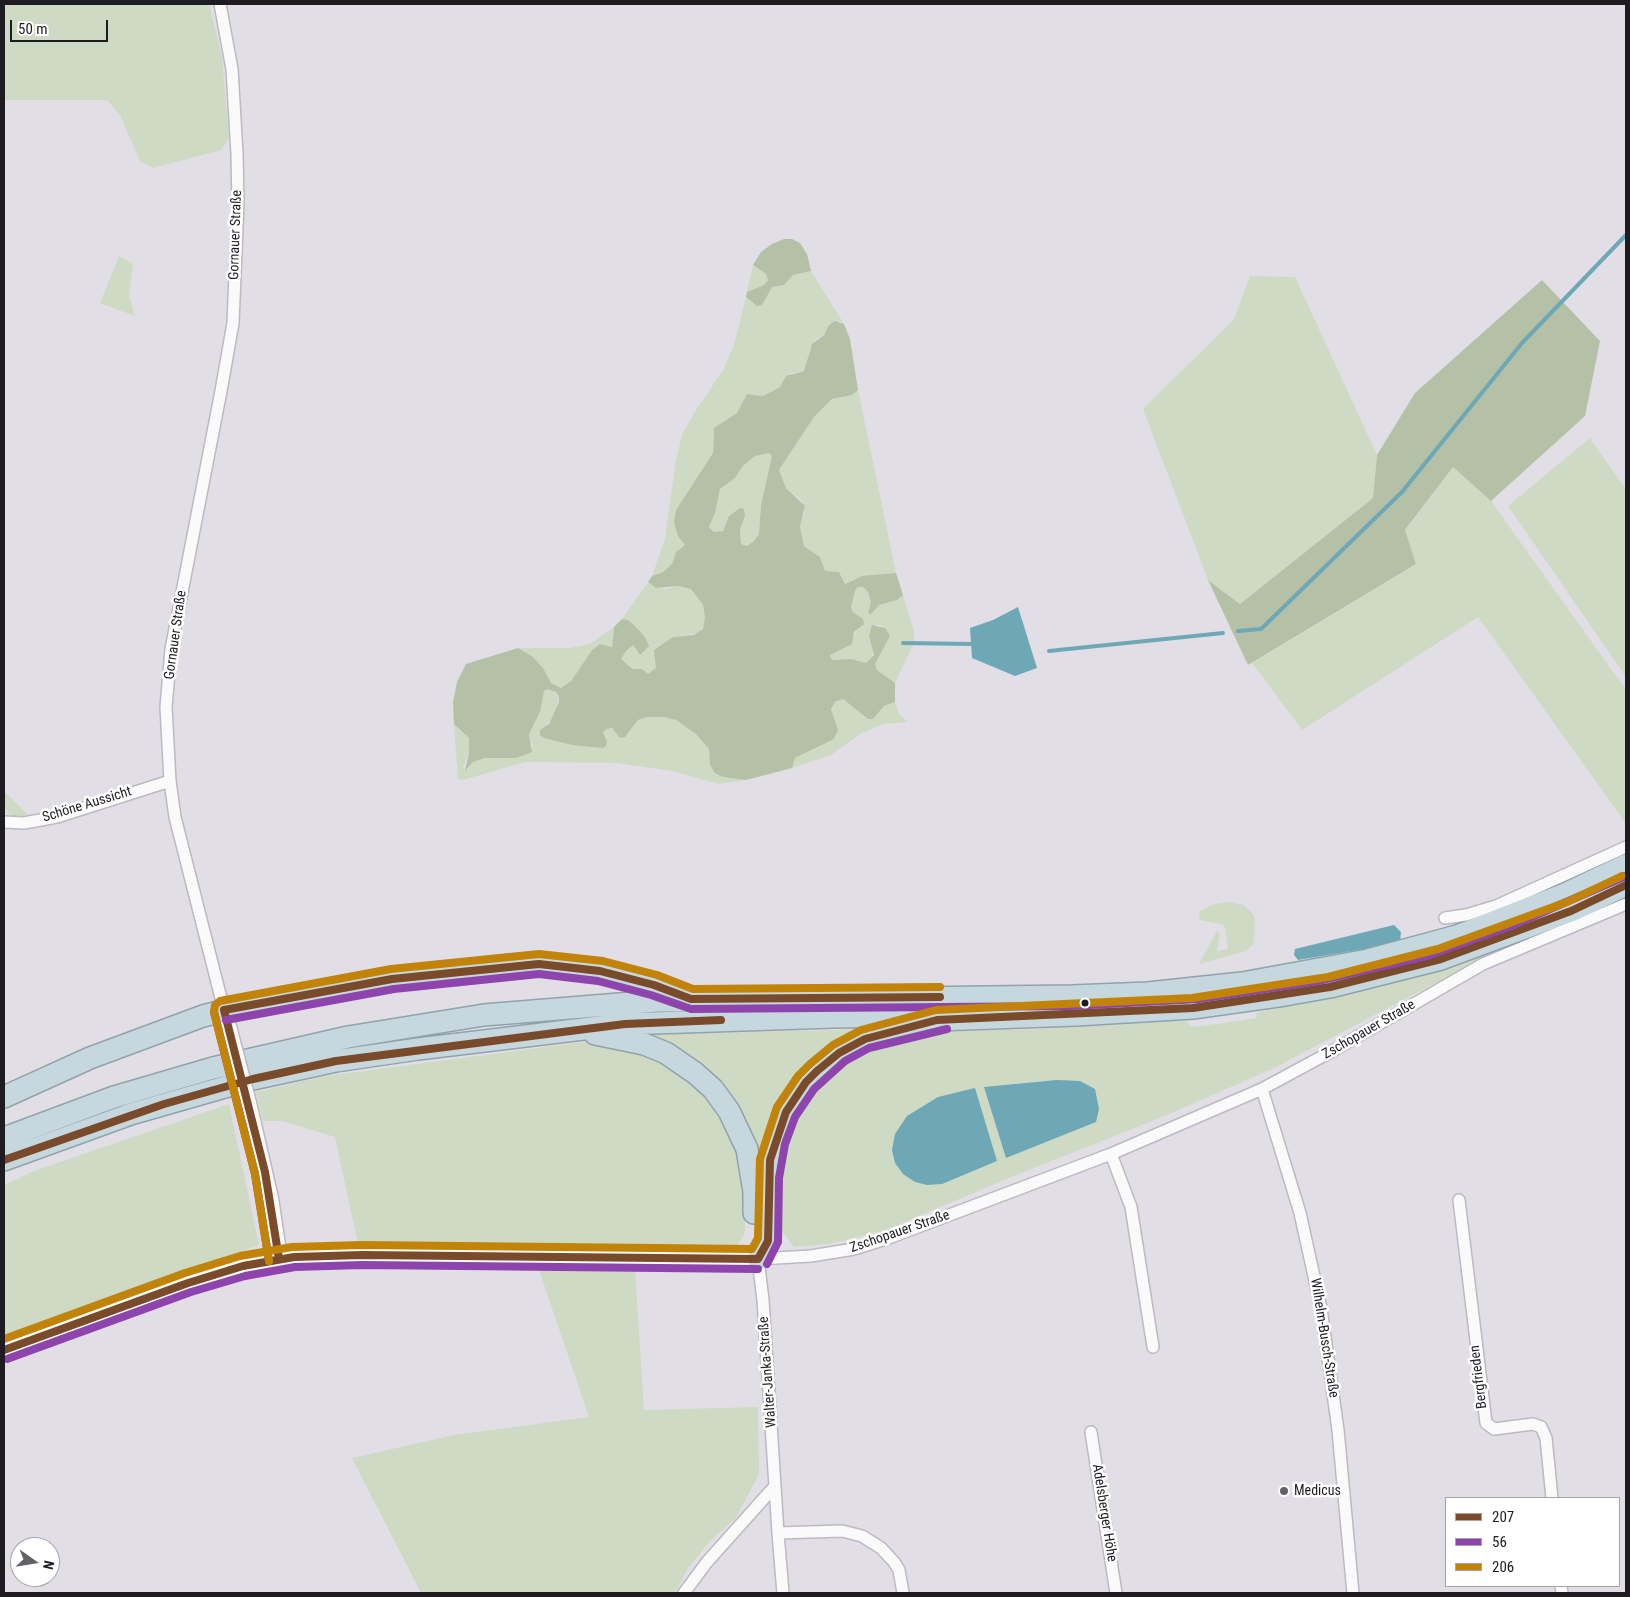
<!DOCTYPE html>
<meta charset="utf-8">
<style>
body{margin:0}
#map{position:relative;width:1630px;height:1597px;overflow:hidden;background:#e2dee6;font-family:"Roboto Condensed",sans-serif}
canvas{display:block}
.frame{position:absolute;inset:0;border:5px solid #1e1c21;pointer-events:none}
.legend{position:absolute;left:1445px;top:1497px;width:175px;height:90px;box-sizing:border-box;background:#fff;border:1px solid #a5a4a6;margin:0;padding:6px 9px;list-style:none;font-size:15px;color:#1e1c21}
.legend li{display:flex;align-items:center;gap:10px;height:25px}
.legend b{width:25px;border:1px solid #a5a4a6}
.north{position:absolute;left:10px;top:1537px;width:50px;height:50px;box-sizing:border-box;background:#fff;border:1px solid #a5a4a6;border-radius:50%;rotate:103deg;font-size:14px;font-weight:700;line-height:20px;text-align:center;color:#1e1c21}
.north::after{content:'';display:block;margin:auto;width:18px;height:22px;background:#636066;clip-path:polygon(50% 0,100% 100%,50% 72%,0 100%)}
.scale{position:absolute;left:10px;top:20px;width:98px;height:22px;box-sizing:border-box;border:2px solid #1e1c21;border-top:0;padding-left:6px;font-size:15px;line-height:18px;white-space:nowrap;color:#1e1c21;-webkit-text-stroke:4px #fff;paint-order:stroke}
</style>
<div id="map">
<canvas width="1630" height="1597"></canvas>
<div class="frame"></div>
<ul class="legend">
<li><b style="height:6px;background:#7a4b2a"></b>207</li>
<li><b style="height:6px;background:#8e44ad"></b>56</li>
<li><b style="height:6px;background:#c18408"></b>206</li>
</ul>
<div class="north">N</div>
<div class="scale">50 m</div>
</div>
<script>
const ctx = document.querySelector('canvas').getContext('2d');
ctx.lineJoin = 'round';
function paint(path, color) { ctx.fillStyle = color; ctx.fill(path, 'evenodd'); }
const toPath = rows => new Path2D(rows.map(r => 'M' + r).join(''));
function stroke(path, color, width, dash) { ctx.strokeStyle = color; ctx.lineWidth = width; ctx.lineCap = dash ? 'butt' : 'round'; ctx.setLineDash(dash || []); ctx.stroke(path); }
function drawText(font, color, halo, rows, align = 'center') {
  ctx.font = font + ' "Roboto Condensed",sans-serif'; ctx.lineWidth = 5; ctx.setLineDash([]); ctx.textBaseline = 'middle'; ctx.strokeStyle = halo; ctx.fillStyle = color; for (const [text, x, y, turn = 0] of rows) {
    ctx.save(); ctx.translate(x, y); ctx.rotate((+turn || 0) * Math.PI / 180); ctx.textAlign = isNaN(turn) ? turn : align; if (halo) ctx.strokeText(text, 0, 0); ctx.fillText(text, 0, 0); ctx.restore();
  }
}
paint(toPath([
 [4,4,209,4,222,57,229,138,221,150,153,168,140,161,120,115,107,100,4,100],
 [119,256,133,264,129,295,135,316,100,303],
 [753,265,766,274,768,280,764,285,747,292],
 [811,271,844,324,839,321,829,325,824,335,817,338,809,350,808,361,804,371,791,373,780,387,763,396,747,394,738,413,720,424,713,433,713,453,676,510,685,545,676,552,672,564,663,572,652,576,665,539,676,460,682,435,694,413,723,370,734,345,746,297,753,303,766,295,772,287,784,285,792,275],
 [1250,276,1295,277,1377,455,1373,498,1240,604,1208,580,1143,409,1234,319],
 [858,390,896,573,855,579,845,584,839,572,825,571,820,557,804,546,800,527,805,511,802,501,786,488,779,470,814,417,832,399,852,395],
 [1590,438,1626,490,1626,677,1508,506],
 [769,453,773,456,761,505,759,534,754,541,747,546,741,544,740,529,745,516,729,516,723,531,714,532,709,527,715,513,720,489,735,478,743,466,755,456],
 [1453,467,1491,501,1626,690,1626,824,1478,617,1302,730,1252,663,1416,564,1405,531],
 [648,582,652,586,666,589,678,586,691,589,703,605,705,617,703,629,699,633,673,637,656,669,648,674,642,669,634,669,621,659,626,651,633,645,638,654,645,637,628,620,622,619],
 [858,587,863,587,868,592,871,602,868,613,879,605,897,600,903,595,914,631,914,643,895,683,877,670,875,664,883,647,888,640,885,628,877,624,869,636,874,648,871,660,866,663,851,659,831,660,830,654,848,646,863,619,853,612,851,607,855,591],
 [614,627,612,647,600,644,592,650,571,681,561,688,551,683,543,668,533,657,518,648,570,648,590,644],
 [547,689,556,692,559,696,556,711,546,727,603,733,606,729,612,728,625,737,638,720,647,717,664,717,676,720,696,734,709,749,710,765,723,777,746,780,719,784,672,771,617,763,525,762,463,780,458,779,454,724,469,738,469,753,463,768,467,770,473,762,485,758,516,758,533,748,529,734,540,712,544,691],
 [843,699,868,719,873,718,884,706,895,702,899,714,908,722,883,724,860,734,831,755,792,768,795,758,834,739,838,730,831,709,835,703],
 [4,791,28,815,29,815,15,817,8,813,5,808],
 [1230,902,1244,905,1254,915,1255,928,1253,944,1246,951,1199,964,1217,931,1220,935,1217,951,1228,949,1225,927,1220,924,1200,920,1199,911,1214,904],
 [1486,951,1489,955,1276,1067,1167,1115,1004,1180,884,1231,829,1244,794,1247,776,1224,776,1192,785,1134,808,1091,857,1051,920,1032,1041,1029,1119,1020,1186,1021,1192,1027,1224,1023,1257,1018,1256,1013,1437,967],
 [869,1029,835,1046,763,1175,750,1135,639,1035],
 [583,1042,611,1044,660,1060,699,1089,712,1104,736,1147,745,1188,745,1227,744,1235,738,1244,727,1249,358,1244,335,1137,282,1121,263,1121,256,1092,325,1076],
 [229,1104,259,1245,4,1339,4,1185,34,1171],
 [539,1270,635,1270,644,1410,758,1407,759,1474,736,1518,711,1540,688,1568,675,1593,421,1593,352,1458,454,1435,589,1417]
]), '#cfdac4');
paint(toPath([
 [784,239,792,239,800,243,807,254,811,271,793,275,784,285,772,287,762,305,757,306,746,297,747,292,764,285,768,280,766,274,753,265,761,252,772,244],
 [1542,280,1600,341,1585,416,1491,501,1453,467,1405,530,1416,564,1248,665,1208,580,1240,604,1373,498,1377,455,1415,393],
 [835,321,844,324,850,339,858,390,852,395,832,399,814,417,779,470,786,488,805,506,800,527,804,546,820,557,825,571,839,572,845,584,862,576,896,573,903,595,897,600,879,605,871,614,868,613,871,602,868,592,863,587,858,587,855,591,851,607,853,612,863,619,864,624,854,632,852,644,830,655,832,660,851,659,866,663,874,655,869,636,872,625,885,628,890,636,875,664,877,670,895,683,895,702,884,706,873,719,868,719,843,699,835,702,831,709,838,730,834,739,795,758,792,768,746,780,723,777,715,773,710,765,709,749,696,734,676,720,664,717,647,717,638,720,625,737,620,738,612,728,606,729,603,733,607,741,606,746,603,748,572,745,544,738,540,735,540,730,549,724,559,702,559,696,556,692,547,689,544,691,540,712,529,734,532,752,516,758,485,758,473,762,465,771,469,753,469,738,454,724,453,702,457,682,466,664,518,648,533,657,543,668,551,683,561,688,571,681,592,650,600,644,612,647,614,627,622,619,628,620,636,627,645,637,649,646,640,655,633,645,626,651,621,659,633,669,642,669,648,674,656,668,654,650,673,637,694,635,703,629,705,617,703,605,691,589,678,586,656,588,648,582,652,576,663,572,672,564,676,552,685,545,678,536,674,523,676,510,713,453,714,428,737,413,747,394,763,396,780,387,786,376,804,371,812,344,824,335,829,325],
 [769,453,772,456,761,505,759,534,754,541,747,546,741,544,740,529,745,516,744,509,740,508,729,516,723,531,714,532,709,527,715,513,720,489,735,478,743,466,755,456]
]), '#b4c1a6');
paint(toPath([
 [1018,607,1037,668,1015,676,972,658,970,628,993,620],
 [1394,925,1401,932,1400,943,1298,960,1294,955,1295,949],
 [1057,1080,1080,1081,1095,1089,1099,1109,1096,1122,1006,1158,984,1087],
 [975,1088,997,1161,942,1184,927,1185,915,1182,903,1174,895,1163,892,1150,895,1134,907,1116,938,1097]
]), '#6ea7b6');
stroke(toPath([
 [1238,631,1261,629,1402,492,1522,343,1626,235],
 [903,643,971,644],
 [1049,651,1223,633]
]), '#6ea7b6', 4);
const street = toPath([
 [220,4,232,69,237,154,238,202,233,323,221,391,171,649,166,707,170,781,175,817,224,1010],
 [4,822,24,823,57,817,170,781],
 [1445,918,1466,915,1496,906,1626,847],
 [1262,1089,1300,1213,1321,1308,1338,1430,1353,1593],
 [1111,1154,1131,1207,1153,1347],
 [1459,1200,1486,1423,1494,1429,1533,1424,1541,1427,1546,1438,1552,1498],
 [1091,1432,1116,1593],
 [778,1533,783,1593],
 [1561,1586,1562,1593],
 [684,1593,707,1562,775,1486],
 [903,1593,899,1570,894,1562,881,1548,862,1536,842,1531,778,1533,763,1300,758,1259,811,1256,854,1249,886,1239,1111,1154,1262,1089,1336,1049,1483,964,1626,904]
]);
const secondary = toPath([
 [224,1010,232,1042],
 [248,1103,270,1198,279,1259],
 [4,1350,188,1283,243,1266,294,1257,362,1255,758,1259]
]);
const highway = toPath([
 [595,1034,644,1044,666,1053,695,1073,713,1089,729,1111,747,1149,754,1192,754,1213],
 [4,1097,90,1058,203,1016,246,1005,392,979,513,965,560,965,600,971,654,985,684,997],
 [4,1138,114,1097,213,1068,348,1037,484,1015,656,1001,1072,996,1148,993,1242,983,1368,960,1457,936,1565,894,1626,865],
 [4,1160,131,1114,253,1079,336,1061,418,1049,625,1024,833,1017,903,1016,937,1020,1076,1015,1193,1008,1285,995,1330,987,1441,959,1571,911,1626,885],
 [758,1259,768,1241,769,1177,775,1141,786,1112,796,1095,817,1071,853,1044,877,1034,916,1027]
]);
stroke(street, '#bcb9c0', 14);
stroke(secondary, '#bcb9c0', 19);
stroke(highway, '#90a2aa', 24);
stroke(street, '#fbfafb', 11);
stroke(secondary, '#fbfafb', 16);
stroke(highway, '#c6d8de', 21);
const secondaryBridge = toPath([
 [232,1042,248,1103]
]);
stroke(secondaryBridge, '#bcb9c0', 19, []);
stroke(secondaryBridge, '#fbfafb', 16);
stroke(toPath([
 [4,1160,164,1104,253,1079,336,1061,625,1024,721,1020],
 [279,1259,265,1172,224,1010,392,979,539,964,600,971,654,985,691,999,940,997],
 [4,1350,188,1283,243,1266,294,1257,362,1255,758,1259,768,1241,770,1160,786,1112,806,1082,817,1071,839,1053,865,1039,937,1020,1193,1008,1330,987,1441,959,1571,911,1626,885]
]), '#7a4b2a', 8);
stroke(toPath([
 [214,1012,255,1174,269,1261],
 [226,1020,394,989,539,974,598,981,651,995,691,1009,1072,1006,1199,999,1318,981,1427,956,1511,926,1626,876],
 [767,1264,778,1242,779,1178,785,1144,795,1117,814,1089,845,1061,869,1048,947,1029],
 [7,1359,191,1292,245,1276,295,1267,362,1265,758,1269]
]), '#8e44ad', 8);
stroke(toPath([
 [269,1261,255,1174,214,1012,215,1005,220,1001,391,969,539,954,603,961,657,975,693,989,940,987],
 [4,1339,185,1273,240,1256,292,1247,362,1245,752,1249,758,1238,760,1159,777,1107,798,1076,810,1064,833,1045,861,1030,936,1010,1192,998,1328,977,1438,949,1567,902,1622,876]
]), '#c18408', 8);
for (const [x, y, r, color] of [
 [1085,1003,4.5,"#1e1c21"],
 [1284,1491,5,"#636066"]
]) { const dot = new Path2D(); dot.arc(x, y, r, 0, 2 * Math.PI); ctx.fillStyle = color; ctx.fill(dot); stroke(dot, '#fff', 2); }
drawText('14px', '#1e1c21', '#fff', [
 ["Gornauer Straße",236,235,-88],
 ["Gornauer Straße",176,635,-82],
 ["Schöne Aussicht",87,805,-17],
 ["Zschopauer Straße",1369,1030,-30],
 ["Zschopauer Straße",900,1232,-19],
 ["Wilhelm-Busch-Straße",1324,1338,81],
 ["Walter-Janka-Straße",768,1372,-94],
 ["Bergfrieden",1479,1377,-97],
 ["Adelsberger Höhe",1104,1513,81]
]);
drawText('14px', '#1e1c21', '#fff', [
 ["Medicus",1294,1491]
], 'left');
</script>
